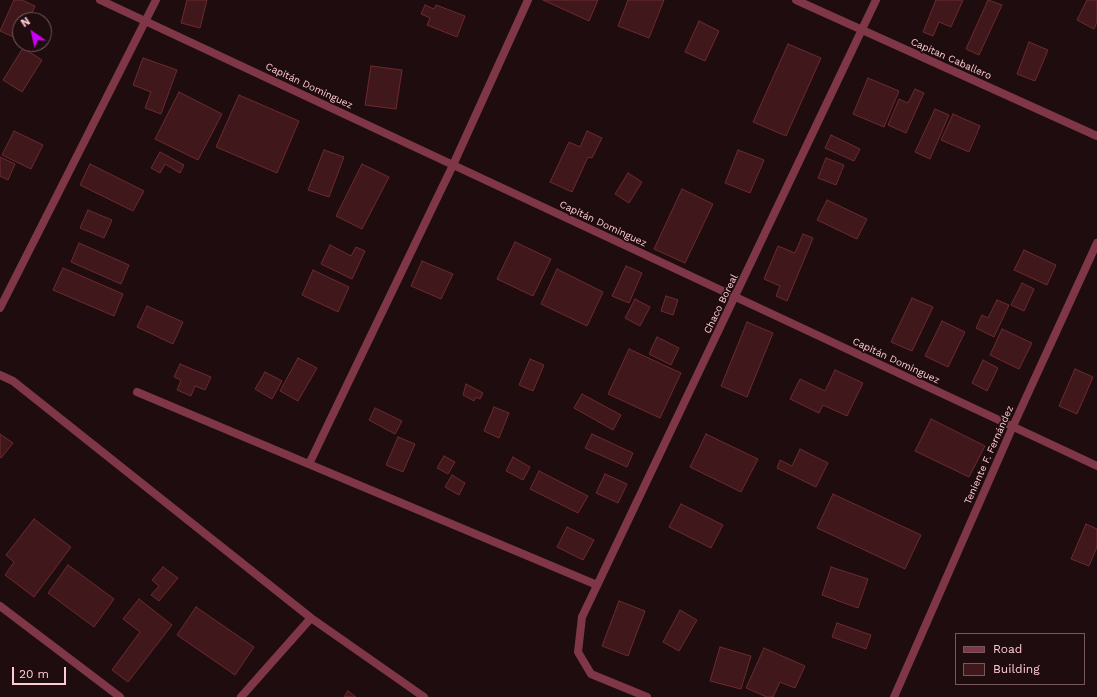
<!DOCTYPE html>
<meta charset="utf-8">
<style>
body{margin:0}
#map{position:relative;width:1097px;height:697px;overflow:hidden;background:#1f0c0e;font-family:"Work Sans",sans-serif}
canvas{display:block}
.legend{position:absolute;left:955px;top:633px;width:130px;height:52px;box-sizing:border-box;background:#1f0c0e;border:1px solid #79585d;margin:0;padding:5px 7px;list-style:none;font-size:12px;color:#ffcbd3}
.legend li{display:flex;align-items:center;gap:8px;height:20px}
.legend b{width:20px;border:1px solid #79585d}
.north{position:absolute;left:12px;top:12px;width:40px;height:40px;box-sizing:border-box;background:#1f0c0e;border:1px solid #79585d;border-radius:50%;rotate:326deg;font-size:11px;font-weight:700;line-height:16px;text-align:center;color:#ffcbd3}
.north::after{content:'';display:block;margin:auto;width:14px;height:18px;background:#cb00f6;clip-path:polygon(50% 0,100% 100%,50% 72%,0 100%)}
.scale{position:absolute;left:12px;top:667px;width:54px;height:18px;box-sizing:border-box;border:2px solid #ffcbd3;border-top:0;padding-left:5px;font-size:12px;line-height:14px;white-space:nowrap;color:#ffcbd3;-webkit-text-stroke:3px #1f0c0e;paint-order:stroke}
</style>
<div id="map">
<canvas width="1097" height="697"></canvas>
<ul class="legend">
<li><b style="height:5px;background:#7f3748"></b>Road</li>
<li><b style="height:11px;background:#40181b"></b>Building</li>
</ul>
<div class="north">N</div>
<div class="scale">20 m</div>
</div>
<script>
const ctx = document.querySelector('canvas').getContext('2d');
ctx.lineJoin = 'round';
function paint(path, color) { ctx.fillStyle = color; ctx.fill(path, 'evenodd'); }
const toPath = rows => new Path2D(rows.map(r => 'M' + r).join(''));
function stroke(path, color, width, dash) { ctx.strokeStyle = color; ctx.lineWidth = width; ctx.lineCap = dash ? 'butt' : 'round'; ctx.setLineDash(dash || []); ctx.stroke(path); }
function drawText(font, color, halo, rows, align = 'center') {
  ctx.font = font + ' "Work Sans",sans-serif'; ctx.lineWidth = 3.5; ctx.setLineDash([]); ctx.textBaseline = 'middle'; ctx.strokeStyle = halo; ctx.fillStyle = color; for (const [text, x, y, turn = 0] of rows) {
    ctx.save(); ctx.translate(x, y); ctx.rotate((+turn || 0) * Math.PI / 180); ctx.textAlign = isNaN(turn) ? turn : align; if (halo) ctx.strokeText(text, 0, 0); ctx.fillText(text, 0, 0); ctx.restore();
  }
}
const building = toPath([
 [14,0,22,0,35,6,29,20,20,20,20,40,0,31,14,0],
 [187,0,207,0,200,28,181,23,187,0],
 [543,0,598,0,589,21,543,0],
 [628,0,664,0,649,38,618,26,628,0],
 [936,0,963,0,951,27,939,22,933,36,923,32,936,0],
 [988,0,1002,5,979,55,966,49,988,0],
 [1087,0,1097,0,1097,22,1094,29,1077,20,1087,0],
 [425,5,434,9,436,5,465,16,457,37,427,25,430,18,421,14,425,5],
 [699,21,719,31,705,61,685,52,699,21],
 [1029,42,1048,50,1035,81,1017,74,1029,42],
 [788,44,821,58,786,136,753,122,788,44],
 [23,48,42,60,22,92,3,80,23,48],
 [143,58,177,70,161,114,145,108,151,92,133,85,143,58],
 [371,66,402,70,396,109,365,105,371,66],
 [868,78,899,91,884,127,853,114,868,78],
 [915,89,924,93,906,133,888,125,899,99,908,103,915,89],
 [179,92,222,114,198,160,155,139,179,92],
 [239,95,299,121,277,173,216,147,239,95],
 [935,109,949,115,930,159,915,152,935,109],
 [953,114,980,126,969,152,941,140,953,114],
 [14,131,43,145,31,169,2,155,14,131],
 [587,131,602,138,592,158,588,157,572,192,550,182,569,142,580,147,587,131],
 [831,135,860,149,854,161,825,148,831,135],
 [324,150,344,157,329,197,308,190,324,150],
 [738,150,764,160,750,193,725,183,738,150],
 [160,152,184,165,180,173,165,164,160,173,151,168,160,152],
 [0,157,15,164,8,180,0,176,0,157],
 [826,158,844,165,836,185,818,178,826,158],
 [90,164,144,191,133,211,80,185,90,164],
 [362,164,389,177,362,229,336,216,362,164],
 [628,173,642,182,629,203,615,194,628,173],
 [682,189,713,204,685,263,654,249,682,189],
 [827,200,867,219,857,239,817,220,827,200],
 [88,210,112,220,104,238,80,228,88,210],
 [803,234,813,238,787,301,776,296,780,286,764,279,778,246,795,253,803,234],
 [515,242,551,259,533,296,497,279,515,242],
 [79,243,129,265,121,284,71,262,79,243],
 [330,245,351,256,356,247,365,251,352,279,321,264,330,245],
 [1024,250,1056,265,1047,285,1014,270,1024,250],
 [422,261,453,274,441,299,411,286,422,261],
 [626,266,642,273,629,303,612,296,626,266],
 [63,268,123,294,114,316,53,290,63,268],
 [557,269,603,292,587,326,541,304,557,269],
 [313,270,349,287,338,312,302,295,313,270],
 [1022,283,1034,289,1024,311,1011,305,1022,283],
 [666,296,678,300,673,315,661,311,666,296],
 [912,298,933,307,912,351,891,342,912,298],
 [635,299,650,307,640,326,625,318,635,299],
 [997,300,1009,305,994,337,976,328,982,315,988,318,997,300],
 [147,306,183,322,173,344,137,327,147,306],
 [942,321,965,332,948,367,925,356,942,321],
 [747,322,773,333,747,397,721,386,747,322],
 [1002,329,1032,343,1019,369,990,355,1002,329],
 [657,337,679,348,671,365,649,354,657,337],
 [629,349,681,373,660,418,608,394,629,349],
 [298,358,317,368,298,401,280,391,298,358],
 [530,359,544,365,533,391,519,385,530,359],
 [983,360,998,368,987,391,972,383,983,360],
 [180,364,211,377,205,390,195,386,191,396,177,390,181,380,174,377,180,364],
 [1075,369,1093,377,1077,414,1059,406,1075,369],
 [835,370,863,383,847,416,823,405,819,413,790,399,800,379,825,391,835,370],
 [265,372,282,381,272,399,255,389,265,372],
 [466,384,483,393,480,399,476,397,474,401,463,395,466,384],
 [582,394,621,415,613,430,574,408,582,394],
 [494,407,509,413,499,438,484,431,494,407],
 [375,408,402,421,395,434,369,420,375,408],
 [931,419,985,446,969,477,915,451,931,419],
 [0,434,13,443,1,458,0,457,0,434],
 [592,434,633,453,627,467,585,448,592,434],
 [706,434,758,459,741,492,690,467,706,434],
 [398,437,415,444,403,472,386,465,398,437],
 [800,449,828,463,816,487,777,468,780,460,792,466,800,449],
 [444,456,455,462,448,474,437,468,444,456],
 [513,457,530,467,523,480,506,471,513,457],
 [539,471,588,496,578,513,530,489,539,471],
 [605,474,627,484,618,503,596,493,605,474],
 [452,475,465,483,459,495,445,487,452,475],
 [833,494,921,535,905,569,817,528,833,494],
 [681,504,723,525,711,548,669,527,681,504],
 [34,519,71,547,34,597,5,575,14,562,6,555,34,519],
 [1086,524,1097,529,1097,547,1089,566,1071,559,1086,524],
 [567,527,594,540,583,560,557,547,567,527],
 [68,565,114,599,94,627,48,593,68,565],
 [163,567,178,578,159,601,151,595,159,586,152,580,163,567],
 [831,567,868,579,858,608,822,595,831,567],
 [139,599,172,625,128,682,112,670,140,632,123,619,139,599],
 [619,601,645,611,628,656,602,646,619,601],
 [196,607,254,647,235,675,177,635,196,607],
 [680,610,697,620,679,651,663,642,680,610],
 [837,623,871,635,866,649,832,637,837,623],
 [720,647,751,656,741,689,710,681,720,647],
 [764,648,805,666,795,688,780,682,773,697,767,697,746,688,764,648],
 [348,691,356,697,344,697,348,691]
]);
paint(building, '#40181b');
stroke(building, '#6d2a2f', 1);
stroke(toPath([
 [137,392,597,585],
 [582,617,578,652,591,674,647,697]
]), '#7f3748', 8);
stroke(toPath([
 [100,0,1097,466],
 [796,0,1097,136],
 [0,308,156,0],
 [0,375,13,381,311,618,424,697],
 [309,464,453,165,528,0],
 [0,606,120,697],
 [582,617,876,0],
 [241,697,311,618],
 [894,697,1013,426,1097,243]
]), '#7f3748', 8);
drawText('10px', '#ffcbd3', '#1f0c0e', [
 ["Capitan Caballero",951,59,24],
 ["Capitán Dominguez",309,86,25],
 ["Capitán Dominguez",603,224,25],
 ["Chaco Boreal",721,304,-64],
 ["Capitán Dominguez",896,361,25],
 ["Teniente F. Fernández",989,455,-66]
]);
</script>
